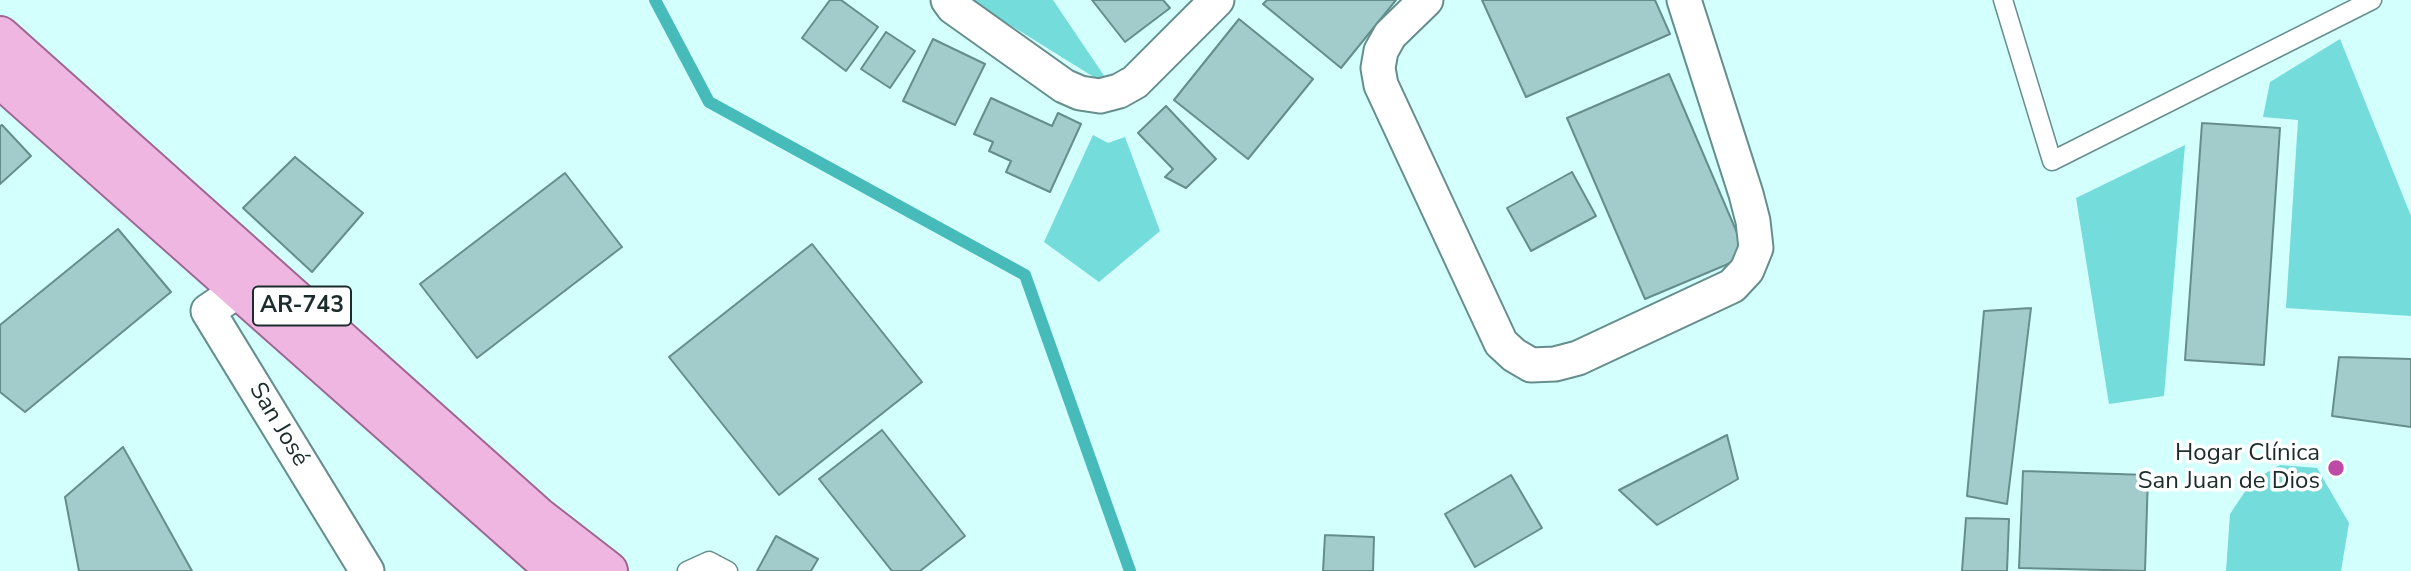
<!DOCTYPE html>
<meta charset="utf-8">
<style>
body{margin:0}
canvas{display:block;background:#d3fffd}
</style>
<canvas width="2411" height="571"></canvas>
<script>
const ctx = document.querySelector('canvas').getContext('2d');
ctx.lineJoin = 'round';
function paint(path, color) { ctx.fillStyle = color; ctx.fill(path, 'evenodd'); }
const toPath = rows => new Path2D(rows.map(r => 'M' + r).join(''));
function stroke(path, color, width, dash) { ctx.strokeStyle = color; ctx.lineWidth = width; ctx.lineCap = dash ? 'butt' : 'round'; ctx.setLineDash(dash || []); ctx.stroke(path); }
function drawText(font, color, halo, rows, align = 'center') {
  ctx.font = font + ' "Nunito Sans",sans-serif'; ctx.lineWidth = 7; ctx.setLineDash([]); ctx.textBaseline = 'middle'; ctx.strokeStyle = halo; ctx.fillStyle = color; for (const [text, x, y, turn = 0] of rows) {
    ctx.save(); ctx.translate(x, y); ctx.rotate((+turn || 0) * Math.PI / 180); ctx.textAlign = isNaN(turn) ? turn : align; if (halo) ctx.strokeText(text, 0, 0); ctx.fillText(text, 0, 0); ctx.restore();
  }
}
paint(toPath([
 [970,0,1053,0,1113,89],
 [2340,39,2411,216,2411,316,2286,308,2298,120,2263,117,2270,82],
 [1093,135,1108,143,1125,137,1160,231,1099,282,1044,242],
 [2185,145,2164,396,2109,404,2076,198],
 [2280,465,2317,468,2349,523,2341,571,2226,571,2230,514,2252,481]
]), '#74dcdb');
stroke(toPath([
 [655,0,709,102,1025,275,1130,571]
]), '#47bbba', 12);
const building = toPath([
 [830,0,841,0,878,27,846,71,802,38,830,0],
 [1092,0,1163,0,1170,8,1125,42,1092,0],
 [1267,0,1396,0,1341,68,1263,4,1267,0],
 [1482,0,1655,0,1670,34,1526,97,1482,0],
 [1239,19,1313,79,1248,159,1174,100,1239,19],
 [886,32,915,51,890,88,861,69,886,32],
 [933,39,985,64,955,125,903,101,933,39],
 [1669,74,1747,256,1645,299,1567,118,1669,74],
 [991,98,1052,126,1058,113,1081,124,1050,192,1006,172,1011,161,989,151,993,142,974,134,991,98],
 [1166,106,1216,159,1186,188,1165,177,1173,169,1138,133,1166,106],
 [2202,123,2280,128,2264,365,2185,360,2202,123],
 [2,125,31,156,0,184,0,126,2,125],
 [295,157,363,213,312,272,243,208,295,157],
 [1572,172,1596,216,1531,251,1507,208,1572,172],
 [565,173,622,247,477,358,420,284,565,173],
 [118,229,171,292,25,412,0,392,0,325,118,229],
 [812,244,922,382,779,495,669,357,812,244],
 [2031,308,2007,504,1967,496,1984,311,2031,308],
 [2339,357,2411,359,2411,427,2332,416,2339,357],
 [882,430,965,536,920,571,892,571,819,479,882,430],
 [1727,435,1738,479,1657,525,1619,490,1727,435],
 [123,447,192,571,79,571,65,497,123,447],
 [2023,471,2148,475,2145,571,2019,568,2023,471],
 [1511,475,1542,528,1475,567,1445,514,1511,475],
 [1966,518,2009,519,2007,571,1962,571,1966,518],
 [1325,535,1374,537,1373,571,1323,571,1325,535],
 [776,536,818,559,811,571,757,571,776,536]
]);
paint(building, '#a2cccb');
stroke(building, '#658d8c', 2);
const service = toPath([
 [2003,0,2052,161,2372,0],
 [687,571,709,561,728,571]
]);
const minor = toPath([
 [948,0,953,7,1064,86,1080,93,1100,96,1119,91,1135,82,1217,0],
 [1426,0,1390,35,1381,51,1378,68,1381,85,1501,343,1514,355,1531,365,1555,364,1578,358,1732,286,1747,270,1756,248,1753,221,1746,194,1684,0],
 [239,290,208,311,367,571]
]);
const primary = toPath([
 [0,36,537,516,608,571],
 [0,78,542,558,560,571]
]);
stroke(service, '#668e8d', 21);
stroke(minor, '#668e8d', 37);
stroke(primary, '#9d6693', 42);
stroke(service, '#fff', 18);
stroke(minor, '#fff', 33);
stroke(primary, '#eeb6e0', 38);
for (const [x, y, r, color] of [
 [2336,468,9,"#bd4aa4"]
]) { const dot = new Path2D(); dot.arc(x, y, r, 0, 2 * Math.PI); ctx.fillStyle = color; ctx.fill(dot); stroke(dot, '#fff', 2.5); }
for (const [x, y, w] of [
 [302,306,98]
]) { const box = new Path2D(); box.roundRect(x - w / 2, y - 19.5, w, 39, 5); ctx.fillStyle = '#fff'; ctx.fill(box); stroke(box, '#1c2c2c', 2); }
drawText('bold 23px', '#1c2c2c', null, [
 ["AR-743",302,306]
]);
drawText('24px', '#1c2c2c', '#fff', [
 ["San José",278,425,59]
]);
drawText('24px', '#1c2c2c', '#fff', [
 ["Hogar Clínica",2320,454],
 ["San Juan de Dios",2320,482]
], 'right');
</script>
